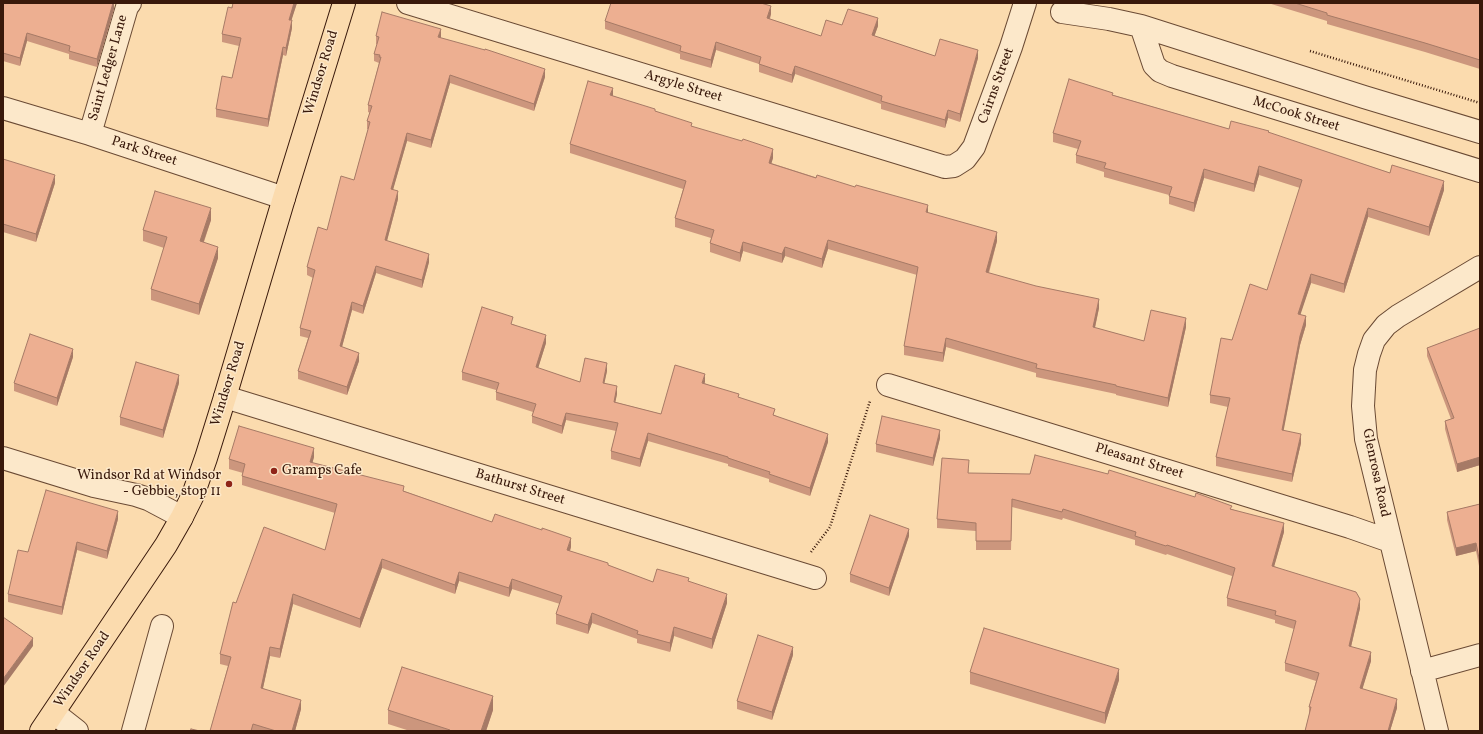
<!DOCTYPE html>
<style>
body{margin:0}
#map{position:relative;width:1483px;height:734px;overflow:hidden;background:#fbdbae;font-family:Vollkorn,serif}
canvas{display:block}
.frame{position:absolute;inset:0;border:4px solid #39190b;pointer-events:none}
</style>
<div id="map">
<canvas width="1483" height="734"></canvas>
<div class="frame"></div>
</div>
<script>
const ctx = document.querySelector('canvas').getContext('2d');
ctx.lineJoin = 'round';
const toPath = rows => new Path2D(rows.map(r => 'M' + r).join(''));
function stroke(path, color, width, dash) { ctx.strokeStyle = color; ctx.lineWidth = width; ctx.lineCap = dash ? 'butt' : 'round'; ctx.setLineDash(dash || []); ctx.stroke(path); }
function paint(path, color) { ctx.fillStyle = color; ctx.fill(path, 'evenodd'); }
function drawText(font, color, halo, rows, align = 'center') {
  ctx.font = font + ' Vollkorn,serif'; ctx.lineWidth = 3; ctx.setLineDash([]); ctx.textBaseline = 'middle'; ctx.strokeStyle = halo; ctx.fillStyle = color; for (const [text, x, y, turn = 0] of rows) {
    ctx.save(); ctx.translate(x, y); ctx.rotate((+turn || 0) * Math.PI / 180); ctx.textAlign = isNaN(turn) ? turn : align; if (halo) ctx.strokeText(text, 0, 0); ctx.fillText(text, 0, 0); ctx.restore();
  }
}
const minor = toPath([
 [408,3,945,167,954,166,965,159,974,147,1011,47,1025,3],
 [1062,12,1109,19,1141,26,1364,97,1480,132],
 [1141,26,1154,65,1160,71,1172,76,1480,171],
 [3,108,90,134,284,198],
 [90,134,127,7,130,3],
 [888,385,1350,527,1390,541],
 [225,397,815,578],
 [3,458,94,486,136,495,148,499,182,517],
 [1422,671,1480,655],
 [54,713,77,731],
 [133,731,162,626],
 [1437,731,1366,439,1363,406,1365,370,1369,354,1374,340,1386,325,1398,316,1480,267]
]);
const major = toPath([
 [41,731,166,545,182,517,193,495,206,458,225,397,284,198,344,3]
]);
stroke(minor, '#6a4a34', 24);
stroke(major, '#39190b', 24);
stroke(toPath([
 [1310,51,1480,103],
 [811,552,830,527,870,401]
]), '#39190b', 2.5, [1, 2]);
stroke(minor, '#fce8ca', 22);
stroke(major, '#fbdbae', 22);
paint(toPath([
 [3,3,114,3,114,9,97,67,69,59,69,54,27,41,20,66,3,61],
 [233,3,297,3,291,20,292,28,286,56,283,55,268,127,216,117,216,109,232,78,239,46,222,42,222,34],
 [763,3,771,14,770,19,821,36,842,25,878,26,874,36,935,56,978,58,960,122,948,118,945,128,881,109,881,104,795,74,792,83,759,72,759,64,716,50,711,68,680,59,680,54,605,29,605,21],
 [1268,3,1480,3,1480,69,1425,52,1327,24,1327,21],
 [376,36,441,37,441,38,545,77,534,111,450,83,431,148,407,141,393,189,398,199,387,241,429,262,422,288,376,273,363,314,352,310,342,347,359,361,347,395,298,379,298,371,308,338,300,336,300,328,313,278,307,275,307,267,327,230,354,180,368,129,367,129,367,121,370,113,368,112,368,105,379,63,374,61,374,54,377,44,376,44],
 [1113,95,1229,129,1269,133,1390,173,1444,190,1429,236,1368,217,1344,293,1311,283,1300,314,1306,325,1300,345,1283,431,1301,443,1292,482,1216,466,1216,457,1228,407,1210,403,1210,395,1232,340,1267,290,1300,188,1259,175,1254,192,1204,178,1194,212,1169,204,1169,195,1104,177,1104,172,1076,163,1076,155,1078,149,1053,142,1053,133],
 [613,96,655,111,692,127,773,158,771,163,928,213,997,241,989,273,1099,308,1095,328,1144,341,1186,327,1168,407,1116,395,1116,394,1036,377,1036,373,946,347,943,362,904,355,904,346,917,275,828,249,822,268,785,256,782,263,743,251,740,262,710,252,710,243,711,238,675,227,675,218,683,189,570,153,570,144],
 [3,159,55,183,36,242,3,232],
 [211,220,204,242,218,258,199,315,151,300,151,289,164,248,143,241,143,230],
 [513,324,546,343,538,368,580,382,607,371,604,383,617,394,615,402,661,414,705,382,704,383,739,397,828,442,810,496,769,482,769,479,728,466,728,464,648,441,640,467,611,459,611,451,616,431,566,420,562,434,532,423,532,416,533,412,496,400,496,390,462,380,462,372],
 [1480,328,1480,465,1457,472,1445,429,1445,421,1451,419,1427,356,1427,348],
 [73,357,57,406,14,391,14,383],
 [179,383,163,438,120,425,120,417],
 [940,438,933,466,876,452,876,444],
 [314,457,312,463,404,491,492,522,571,547,570,551,653,582,689,581,727,603,712,649,674,636,670,652,637,643,637,639,592,623,588,634,556,624,556,614,560,604,512,589,509,597,459,581,455,594,382,568,360,628,293,604,280,658,270,656,263,688,301,709,295,731,210,731,228,666,220,664,220,654,236,603,325,550,335,513,242,485,242,476,243,473,229,469,229,459],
 [969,469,968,473,1232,509,1284,532,1274,566,1360,608,1351,647,1371,661,1362,689,1397,708,1390,731,1305,731,1309,715,1309,707,1316,681,1285,671,1285,663,1294,629,1275,623,1275,620,1227,606,1227,598,1232,576,1167,554,1166,555,1135,545,1135,540,1063,518,1062,520,1012,507,1011,550,976,550,976,531,937,528,937,519],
 [1480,504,1480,571,1476,551,1456,556,1447,520,1447,512],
 [118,519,107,559,77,550,62,615,8,602,8,594,28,552],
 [909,536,889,596,850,582,850,574],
 [793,655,772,720,737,709,737,701],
 [970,672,1119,680,1105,724,970,684],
 [388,710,493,710,486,731,410,731,388,724]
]), '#cc967d');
paint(toPath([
 [113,3,114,3,114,9,97,67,97,59],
 [294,3,297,3,289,28,289,20],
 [771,6,771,14,767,26,767,18],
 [878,18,878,26,872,43,872,35],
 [292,20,292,28,286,56,286,48],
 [441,29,441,37,438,45,438,37],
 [27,33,27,41,20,66,20,58],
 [716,42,716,50,711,68,711,60],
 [283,47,283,55,268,127,268,119],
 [978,50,978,58,960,122,960,114],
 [795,66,795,74,792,83,792,75],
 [545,69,545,77,534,111,534,104],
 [450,75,450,83,431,148,431,140],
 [613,88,613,97,610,95],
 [948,110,948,118,945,128,945,120],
 [407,133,407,141,391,197,391,189],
 [773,149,773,158,769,172,769,163],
 [1259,166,1259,175,1254,192,1254,184],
 [1204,169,1204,178,1194,212,1194,203],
 [55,175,55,183,36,242,36,234],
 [1444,181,1444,190,1429,236,1429,227],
 [398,191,398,199,385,248,385,240],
 [928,205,928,214,926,212],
 [211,208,211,220,200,252,200,241],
 [1368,208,1368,217,1344,293,1344,284],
 [997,232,997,241,986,281,986,272],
 [828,240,828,249,822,268,822,259],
 [743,242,743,251,740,262,740,253],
 [218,247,218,258,199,315,199,304],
 [785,247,785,256,782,263,782,254],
 [429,254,429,262,422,288,422,280],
 [376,266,376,273,363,314,363,306],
 [1311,274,1311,283,1298,322,1298,314],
 [1099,299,1099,308,1093,336,1093,327],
 [352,302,352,310,340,354,340,346],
 [1306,316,1306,325,1300,345,1282,439,1282,430,1300,336],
 [1186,318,1186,327,1168,407,1168,398],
 [546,335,546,343,536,375,536,367],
 [946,338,946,347,943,362,943,353],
 [73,349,73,357,57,406,57,398],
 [359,353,359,361,347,395,347,387],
 [607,363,607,371,603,390,603,383],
 [705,374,705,382,702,391,702,383],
 [179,375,179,383,163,438,163,430],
 [617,386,617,394,614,409,614,402],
 [566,413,566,420,562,434,562,426],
 [940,430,940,438,933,466,933,458],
 [648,433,648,441,640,467,640,459],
 [828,434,828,442,810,496,810,488],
 [1301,434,1301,443,1292,482,1292,474],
 [314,448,314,457,310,472,310,462],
 [1480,457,1480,465,1457,472,1457,464],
 [118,511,118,519,107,559,107,551],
 [1284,523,1284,532,1272,574,1272,566],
 [909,529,909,536,889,596,889,588],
 [571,538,571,547,567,559,567,550],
 [77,542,77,550,62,615,62,607],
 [1476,543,1476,551,1456,556,1456,548],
 [382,559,382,568,360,628,360,619],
 [459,572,459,581,455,594,455,585],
 [512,579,512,589,509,597,509,588],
 [293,594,293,604,280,658,280,649],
 [727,594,727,603,712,649,712,639],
 [1360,599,1360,608,1349,655,1349,646],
 [592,613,592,623,588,634,588,625],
 [674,627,674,636,670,652,670,643],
 [33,638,33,646,3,687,3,679],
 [270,647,270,656,261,697,261,688],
 [793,647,793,655,772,720,772,712],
 [1371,652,1371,661,1360,697,1360,688],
 [1119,669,1119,680,1105,724,1105,713],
 [493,696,493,710,486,731,481,731],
 [1397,699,1397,708,1390,731,1388,731],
 [301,700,301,709,295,731,292,731]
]), '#a67a66');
const building = toPath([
 [3,3,113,3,97,59,69,51,70,46,27,33,20,58,3,53,3,3],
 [233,3,294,3,289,20,292,20,286,48,283,47,268,119,216,109,222,76,232,78,241,38,222,34,228,7,232,8,233,3],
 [611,3,761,3,771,6,767,18,821,36,826,20,842,25,848,9,878,18,872,35,935,56,940,39,978,50,960,114,948,110,945,120,881,101,882,96,795,66,792,75,759,64,761,57,716,42,711,60,680,51,681,46,605,21,611,3],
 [1295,3,1480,3,1480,60,1425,43,1327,15,1327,13,1295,3],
 [382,12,441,29,438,37,485,50,485,49,545,69,534,104,450,75,431,140,407,133,391,189,398,191,385,240,429,254,422,280,376,266,363,306,352,302,340,346,359,353,347,387,298,371,311,331,300,328,315,270,307,267,318,227,327,230,341,176,354,180,370,122,367,121,372,106,368,105,381,57,379,57,380,55,374,54,379,37,376,36,382,12],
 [1069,79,1113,93,1112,95,1229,129,1231,121,1269,131,1268,132,1390,173,1392,165,1444,181,1429,227,1368,208,1344,284,1311,274,1298,314,1306,316,1300,336,1282,430,1301,434,1292,474,1216,457,1230,398,1210,395,1221,338,1232,340,1250,284,1267,290,1302,180,1259,166,1254,184,1204,169,1194,203,1169,196,1172,187,1104,168,1106,163,1076,155,1081,141,1053,133,1069,79],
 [588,81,613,88,610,95,655,109,655,111,692,123,691,126,742,141,743,139,773,149,769,163,816,178,817,175,855,187,856,185,928,205,926,212,997,232,986,272,1036,286,1099,299,1093,327,1144,341,1151,310,1186,318,1168,398,1116,386,1116,385,1036,368,1037,364,946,338,943,353,904,346,918,267,828,240,822,259,785,247,782,254,743,242,740,253,710,243,714,230,675,218,686,181,570,144,588,81],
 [3,159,55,175,36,234,3,224,3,159],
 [155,191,211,208,200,241,218,247,199,304,151,289,167,237,143,230,155,191],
 [482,307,513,317,511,324,546,335,536,367,580,382,585,358,607,363,603,383,617,386,614,402,661,414,675,365,705,374,702,383,739,394,738,397,775,409,773,415,828,434,810,488,769,474,770,472,728,458,728,457,648,433,640,459,611,451,618,423,566,413,562,426,532,416,536,404,496,392,499,383,462,372,482,307],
 [1480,328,1480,457,1457,464,1445,421,1454,418,1427,348,1480,328],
 [30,334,73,349,57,398,14,383,30,334],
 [136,362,179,375,163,430,120,417,136,362],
 [882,416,940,430,933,458,876,444,882,416],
 [239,426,314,448,310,462,404,486,403,491,492,522,495,514,542,530,542,528,571,538,567,550,608,563,608,565,653,582,657,569,689,578,688,581,727,594,712,639,674,627,670,643,637,634,638,631,592,613,588,625,556,614,562,596,512,579,509,588,459,572,455,585,382,559,360,619,293,594,280,649,270,647,261,688,301,700,292,731,276,731,253,724,251,731,210,731,231,657,220,654,233,602,236,603,264,527,325,550,337,504,242,476,245,464,229,459,239,426],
 [1035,455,1108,474,1109,470,1195,497,1196,493,1232,506,1230,509,1284,523,1272,566,1356,592,1360,599,1349,646,1371,652,1360,688,1397,699,1388,731,1305,731,1311,707,1309,707,1319,673,1285,663,1296,621,1275,615,1276,611,1227,598,1235,568,1167,545,1166,546,1135,536,1136,532,1063,509,1062,512,1012,499,1011,541,976,541,976,523,937,519,942,458,969,460,968,473,1030,474,1035,455],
 [46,490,118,511,107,551,77,542,62,607,8,594,18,550,28,552,46,490],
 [1480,504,1480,563,1476,543,1456,548,1447,512,1480,504],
 [870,515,909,529,889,588,850,574,870,515],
 [3,617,33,638,3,679,3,617],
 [984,628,1119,669,1105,713,970,672,984,628],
 [758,635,793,647,772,712,737,701,758,635],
 [402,667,493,696,481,731,450,731,450,730,388,710,402,667],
 [191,729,200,731,190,731,191,729]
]);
paint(building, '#edaf91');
stroke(building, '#a67a66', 1);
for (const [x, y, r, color] of [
 [274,471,4,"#8f2418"],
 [229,484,4,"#8f2418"]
]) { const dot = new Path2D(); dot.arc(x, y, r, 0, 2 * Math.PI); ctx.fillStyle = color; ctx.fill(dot); stroke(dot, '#fce8ca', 1.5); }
drawText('14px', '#39190b', '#fce8ca', [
 ["Saint Ledger Lane",109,68,-74],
 ["Windsor Road",322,73,-73],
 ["Cairns Street",997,86,-70],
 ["Argyle Street",683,87,17],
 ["McCook Street",1296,115,17],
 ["Park Street",144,152,18],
 ["Windsor Road",229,384,-73],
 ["Pleasant Street",1139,462,17],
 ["Glenrosa Road",1375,473,78],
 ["Bathurst Street",520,488,17],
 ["Windsor Road",83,670,-56]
]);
drawText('14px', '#39190b', '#fce8ca', [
 ["Gramps Cafe",282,471],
 ["Windsor Rd at Windsor",221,476,"right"],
 ["- Gebbie, stop 11",221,492,"right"]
], 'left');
</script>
